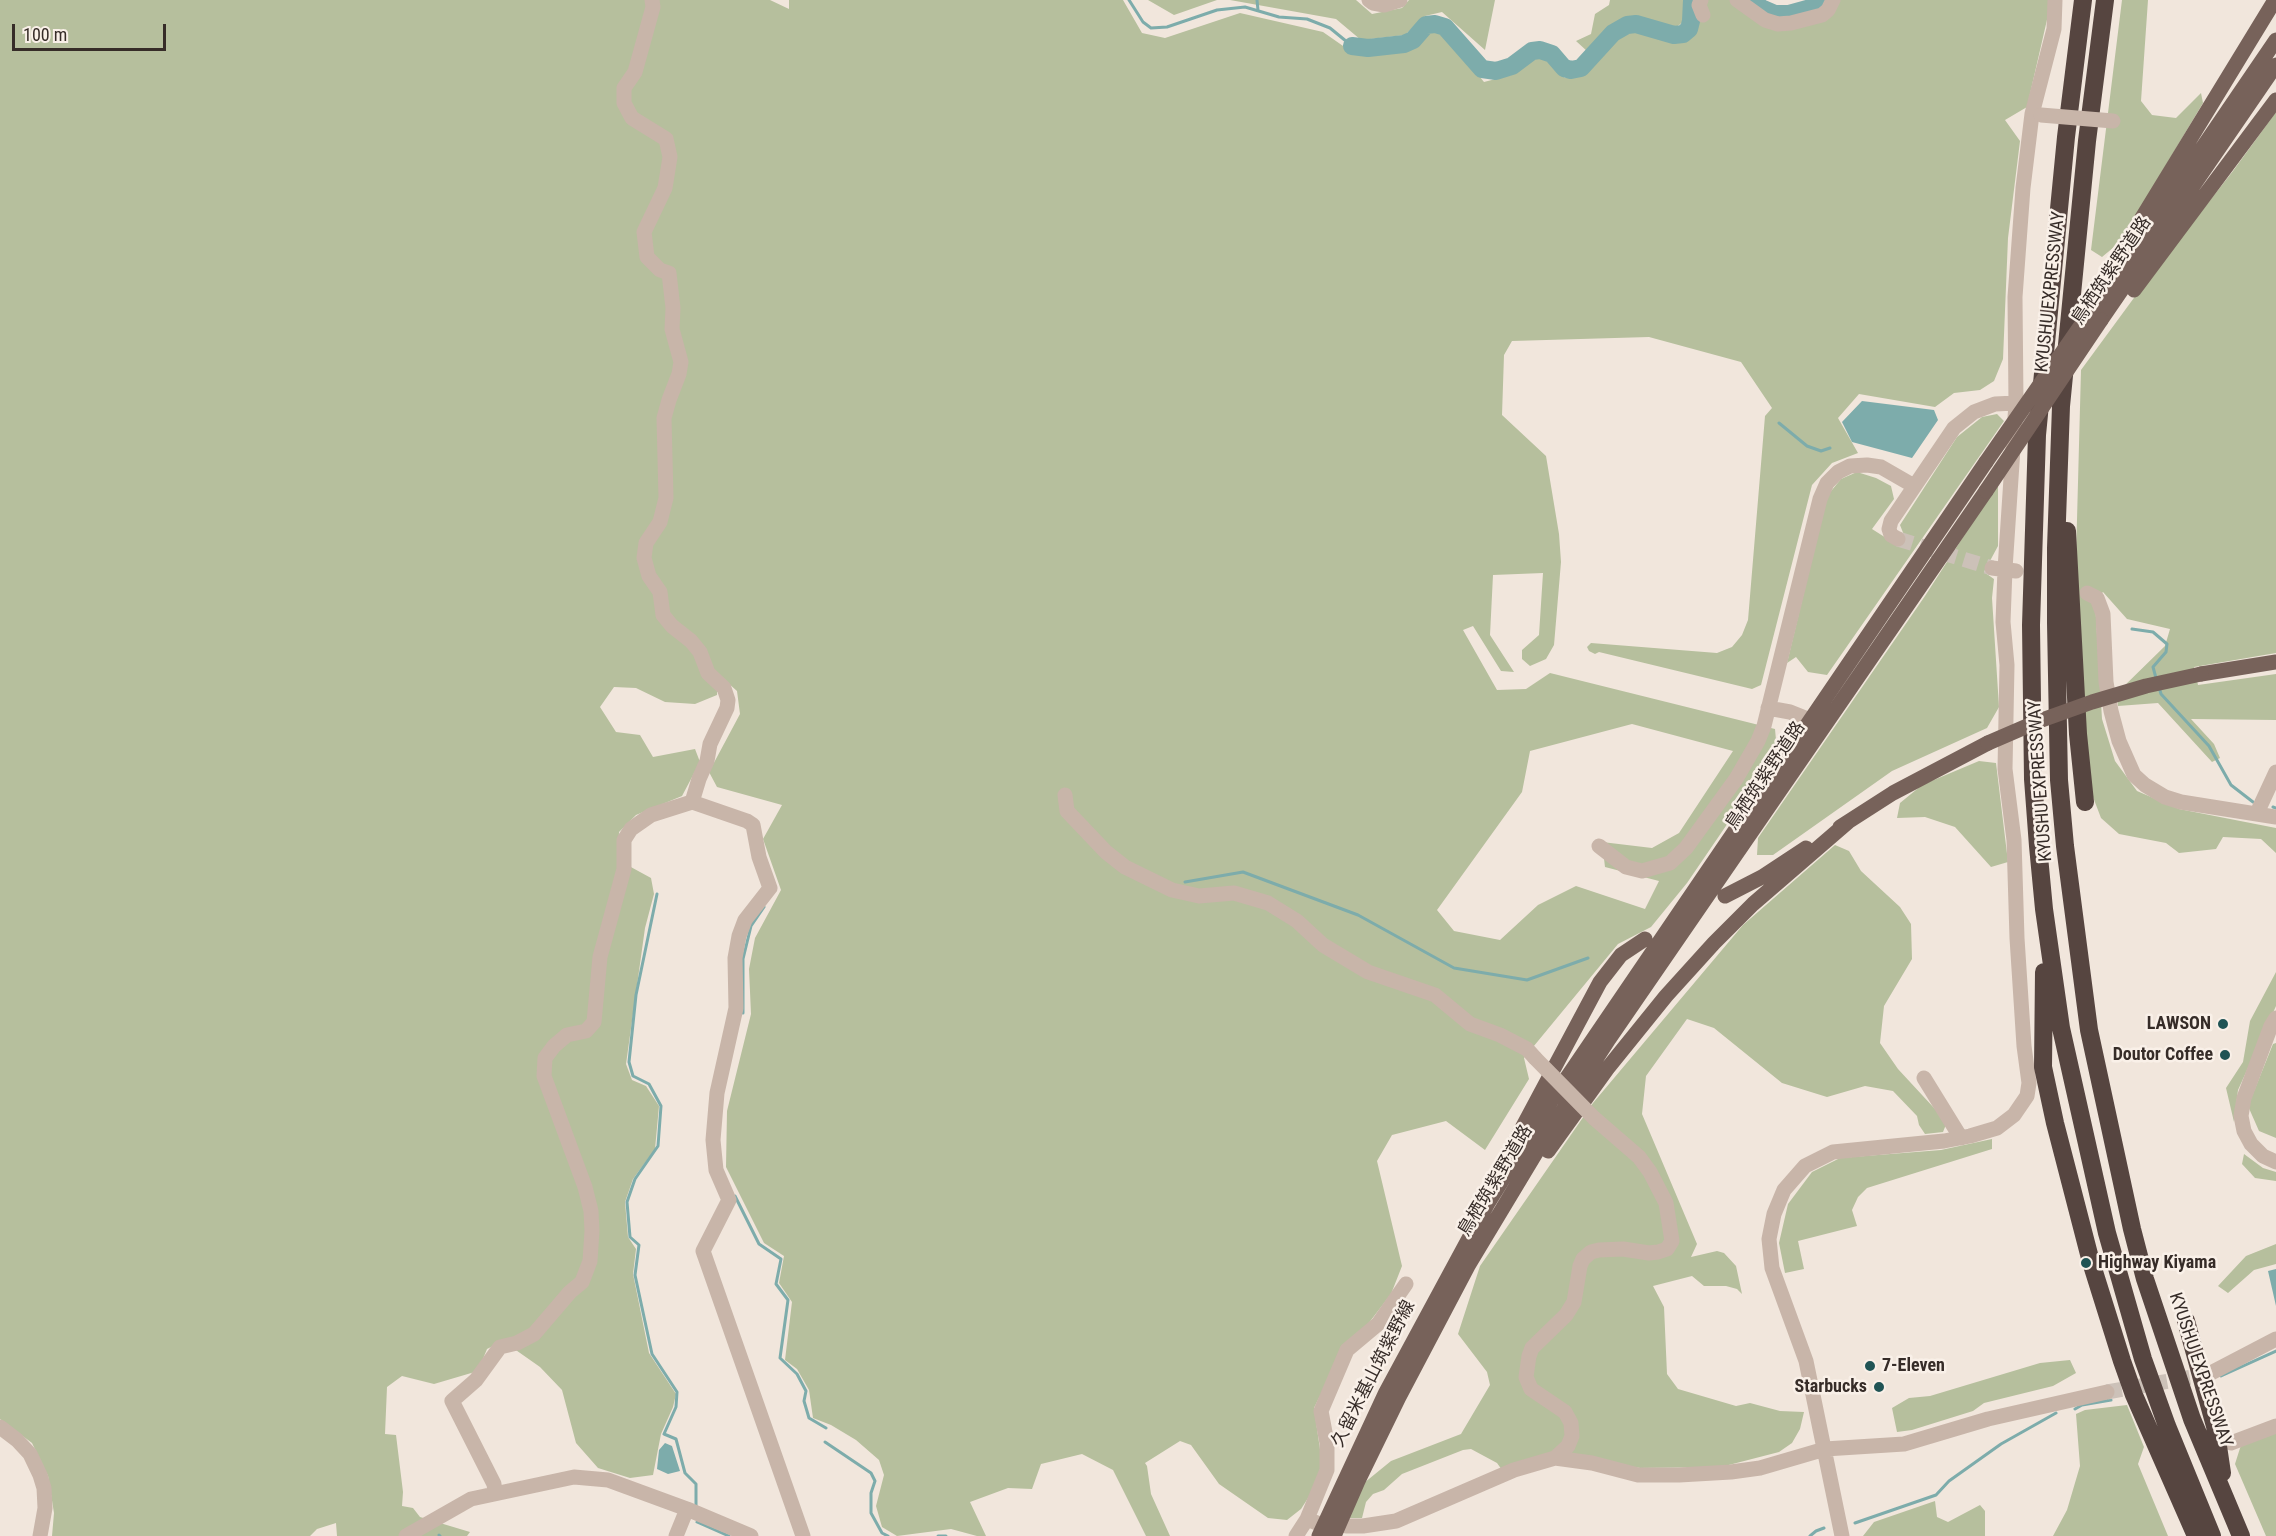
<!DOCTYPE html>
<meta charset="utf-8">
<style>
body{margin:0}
#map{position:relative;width:2276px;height:1536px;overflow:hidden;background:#f1e6dc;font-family:"Roboto Condensed",sans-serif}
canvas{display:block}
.scale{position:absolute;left:12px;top:24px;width:154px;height:27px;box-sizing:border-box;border:3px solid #362c28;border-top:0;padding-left:8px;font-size:18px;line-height:21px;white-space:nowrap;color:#362c28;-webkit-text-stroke:4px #f9f0e8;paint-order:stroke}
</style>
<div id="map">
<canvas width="2276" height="1536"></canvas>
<div class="scale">100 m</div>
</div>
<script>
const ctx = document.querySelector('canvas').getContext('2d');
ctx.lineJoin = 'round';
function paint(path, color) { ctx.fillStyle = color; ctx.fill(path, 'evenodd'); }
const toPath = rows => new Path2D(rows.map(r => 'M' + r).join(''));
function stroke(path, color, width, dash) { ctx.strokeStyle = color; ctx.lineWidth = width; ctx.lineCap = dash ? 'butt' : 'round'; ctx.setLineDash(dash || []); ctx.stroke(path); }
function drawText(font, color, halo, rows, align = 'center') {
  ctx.font = font + ' "Roboto Condensed","Noto Sans JP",sans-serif'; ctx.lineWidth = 5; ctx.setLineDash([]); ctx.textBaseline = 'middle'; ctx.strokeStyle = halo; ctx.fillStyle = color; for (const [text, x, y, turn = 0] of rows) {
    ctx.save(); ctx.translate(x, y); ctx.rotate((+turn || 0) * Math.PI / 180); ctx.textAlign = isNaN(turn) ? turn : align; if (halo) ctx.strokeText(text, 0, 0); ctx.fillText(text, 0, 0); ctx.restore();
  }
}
paint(toPath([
 [0,0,770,0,789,9,789,0,1123,0,1142,33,1165,38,1240,13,1323,32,1356,55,1414,48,1427,33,1444,33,1484,82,1511,75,1530,57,1546,57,1565,78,1585,72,1611,42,1635,28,1676,41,1686,38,1695,25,1696,0,1749,0,1761,12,1779,18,1815,10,1825,0,2049,0,2049,11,2027,107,2005,120,2020,141,2008,238,2003,359,1994,381,1980,390,1954,393,1935,407,1859,394,1838,418,1858,453,1832,463,1812,485,1761,685,1752,689,1599,652,1595,654,1589,651,1587,647,1591,643,1717,653,1732,647,1742,635,1748,620,1765,416,1772,408,1741,362,1649,337,1512,341,1504,355,1502,415,1546,456,1559,534,1561,562,1554,645,1546,659,1530,666,1522,659,1522,650,1539,635,1543,573,1493,575,1490,635,1514,672,1501,671,1473,626,1463,630,1497,690,1526,689,1550,673,1775,729,1777,751,1687,883,1651,927,1618,944,1524,1058,1529,1079,1485,1150,1446,1121,1392,1135,1377,1161,1402,1266,1391,1294,1368,1324,1342,1351,1314,1408,1322,1463,1312,1492,1301,1509,1287,1520,1268,1518,1219,1484,1191,1445,1180,1441,1145,1463,1147,1466,1151,1494,1170,1536,1146,1536,1113,1470,1082,1454,1041,1464,1032,1489,1008,1488,970,1502,986,1536,977,1536,951,1529,897,1536,882,1527,876,1506,884,1475,879,1460,856,1440,831,1425,813,1418,809,1390,797,1369,785,1360,792,1302,779,1283,784,1256,764,1243,726,1167,727,1111,751,1014,749,969,755,938,781,890,763,839,782,805,717,787,709,772,740,714,737,691,718,674,717,695,695,704,665,702,636,688,614,687,600,707,616,732,640,735,653,757,695,749,700,762,682,796,636,815,619,832,618,860,651,878,654,894,645,928,626,1064,632,1080,646,1086,659,1106,655,1149,633,1179,625,1202,628,1237,636,1249,633,1274,649,1353,676,1394,673,1407,661,1434,653,1475,630,1478,598,1468,576,1443,562,1390,540,1367,503,1341,487,1349,478,1371,434,1384,402,1376,387,1387,385,1434,396,1435,403,1492,402,1506,413,1508,420,1517,470,1532,467,1536,337,1536,336,1523,317,1529,310,1536,52,1536,54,1513,48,1476,32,1443,0,1419],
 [1632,724,1733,751,1679,833,1652,848,1602,842,1605,867,1659,881,1645,909,1576,886,1538,905,1500,940,1454,931,1437,910,1522,792,1530,751],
 [1148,0,1217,0,1174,15],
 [1230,0,1356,0,1372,14,1402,8,1409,0,1495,0,1485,50,1442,12,1425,16,1405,35,1361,40,1336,19],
 [1610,0,1684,0,1684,21,1673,30,1632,19,1612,28,1588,52,1576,41,1591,34,1595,14,1609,5],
 [2122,0,2148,0,2141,101,2152,115,2176,118,2201,93,2203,103,2120,242,2102,257,2091,250],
 [2276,112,2276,653,2194,667,2198,685,2276,674,2276,720,2191,719,2214,744,2220,758,2212,762,2158,703,2118,706,2117,693,2165,646,2170,629,2127,619,2103,592,2095,601,2102,719,2115,761,2137,791,2179,809,2276,828,2276,853,2261,839,2223,837,2216,849,2179,853,2166,843,2119,834,2101,818,2093,797,2084,725,2076,557,2081,370,2139,291,2233,171],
 [1997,414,2004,421,1827,675,1808,672,1796,657,1787,663,1827,496,1841,479,1857,472,1876,478,1891,486,1894,499,1872,529,1894,543,1904,535,1900,525,1957,437,1982,417],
 [1998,483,1998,546,1984,572,1994,579,1992,598,1999,707,1987,728,1892,771,1773,855,1757,855,1758,838,1925,596],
 [1979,761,1996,763,2008,862,1991,867,1955,827,1925,817,1897,818,1900,803,1922,785],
 [1835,845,1849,851,1861,871,1900,907,1911,924,1912,959,1884,1006,1880,1043,1898,1069,1947,1122,1943,1132,1925,1134,1919,1125,1917,1116,1893,1091,1865,1086,1827,1097,1782,1083,1714,1028,1687,1019,1646,1076,1642,1114,1697,1244,1691,1257,1717,1251,1724,1253,1736,1266,1742,1294,1737,1289,1726,1286,1704,1286,1692,1276,1653,1286,1664,1307,1667,1374,1678,1389,1736,1406,1750,1403,1780,1411,1804,1412,1800,1429,1792,1443,1779,1452,1721,1467,1640,1468,1553,1453,1502,1470,1497,1463,1471,1449,1463,1450,1402,1474,1384,1490,1373,1494,1366,1502,1362,1518,1349,1518,1364,1483,1391,1461,1461,1434,1490,1385,1487,1372,1458,1334,1480,1266,1593,1103,1743,925],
 [2276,972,2276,1006,2238,1090,2234,1122,2226,1088,2243,1062,2250,1021],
 [2276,1043,2276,1138,2259,1131,2248,1106,2273,1044],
 [1992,1139,1992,1149,1867,1188,1858,1197,1852,1210,1857,1226,1798,1241,1804,1269,1785,1273,1779,1243,1788,1204,1812,1172,1840,1158,1941,1150],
 [2244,1154,2263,1168,2276,1172,2276,1181,2255,1178,2242,1164],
 [2276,1244,2276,1264,2254,1270,2228,1293,2218,1286,2246,1256],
 [2070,1360,2076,1373,2053,1386,1984,1403,1973,1411,1912,1430,1897,1432,1892,1408,1909,1398,1930,1396,2040,1363],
 [2127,1405,2144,1447,2138,1464,2168,1536,2053,1536,2067,1510,2080,1466,2076,1414,2085,1410],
 [2276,1433,2276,1536,2266,1536,2235,1464,2241,1445],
 [1935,1501,1937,1517,1948,1522,1980,1505,1985,1511,1985,1536,1863,1536,1874,1522]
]), '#b6bf9d');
paint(toPath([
 [1862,401,1934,410,1938,420,1912,458,1852,442,1842,422],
 [2276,1269,2276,1306,2268,1271],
 [665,1443,672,1446,680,1471,668,1474,657,1469,659,1450]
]), '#7dacab');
stroke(toPath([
 [1129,0,1143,22,1151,28,1167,27,1217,10,1245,7,1279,17,1307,19,1330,28,1352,46],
 [1257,0,1258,10],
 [1779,423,1807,446,1821,451,1830,448],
 [2132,629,2153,632,2167,644,2166,652,2153,667,2156,678],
 [2159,687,2161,694,2209,746,2231,785,2253,802],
 [2273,807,2276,808],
 [1185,882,1243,872,1358,915,1454,968,1527,980,1588,958],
 [657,894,636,995,629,1062,633,1076,649,1084,661,1106,658,1146,635,1179,627,1202,630,1237,639,1245,635,1275,652,1354,677,1392,676,1407,664,1434,676,1439,685,1473,696,1484,696,1506],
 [743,1013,743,959,751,926,764,907],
 [735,1196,759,1244,781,1259,776,1284,788,1300,780,1358,797,1374,806,1391,804,1401,809,1418,826,1428],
 [2221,1376,2276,1351],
 [2075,1409,2082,1405,2111,1400],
 [825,1442,871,1473,875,1481,871,1493,871,1513,882,1533,888,1536],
 [697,1522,729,1536],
 [1855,1523,1936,1495,1949,1481,2001,1444,2056,1413],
 [439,1535,440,1536],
 [938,1536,946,1536],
 [1810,1536,1816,1531,1824,1528]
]), '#7dacab', 3);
stroke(toPath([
 [1753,0,1761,8,1775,14,1789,14,1814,7,1821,0],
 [1352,46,1368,48,1404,44,1413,40,1426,25,1435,24,1445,27,1482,69,1496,71,1512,66,1532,51,1540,50,1552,54,1564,68,1571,70,1581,68,1613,33,1627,25,1636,24,1674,35,1683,34,1689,29,1691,21,1692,0]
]), '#7dacab', 18);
stroke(toPath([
 [1898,539,1992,568],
 [2107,1392,2209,1374]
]), '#ccc1b8', 15, [15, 8]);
stroke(toPath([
 [652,0,653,7,635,72,624,88,624,103,632,118,666,139,670,157,665,188,644,232,647,257,660,270,669,273,673,308,672,329,681,362,679,374,669,400,664,418,666,498,660,522,646,543,644,558,649,576,660,592,663,615,672,626,691,641,700,652,708,673,724,688,728,700,727,708,710,744,707,761,699,779,692,802],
 [1369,0,1373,3,1384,5,1400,0],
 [1701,0,1699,5,1703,15],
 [1737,0,1765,20,1778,24,1791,23,1822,15,1828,10,1833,0],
 [1898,539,1891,535,1889,529,1891,521,1954,428,1974,412,1995,404,2016,403],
 [1992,568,2016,571],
 [2087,593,2097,598,2103,614,2106,682,2111,711,2119,741,2134,775,2145,785,2165,797,2181,802,2276,817],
 [1768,708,1790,712,1810,720],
 [1065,795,1067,811,1106,852,1125,867,1172,890,1199,896,1234,893,1268,903,1297,921,1323,945,1368,972,1435,995,1470,1024,1500,1035,1527,1049,1535,1058],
 [2257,813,2276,772],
 [1599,846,1626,867,1642,871,1670,863,1686,848,1736,779,1758,741,1764,726,1820,499,1827,483,1838,472,1850,466,1867,465,1881,467,1914,486],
 [2276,1018,2271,1026,2244,1098,2241,1116,2244,1131,2251,1144,2263,1156,2276,1162],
 [1924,1078,1961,1138],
 [2209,1374,2276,1339],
 [0,1427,17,1440,30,1454,40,1475,44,1488,45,1508,40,1536],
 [2231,1443,2276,1426],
 [1555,1458,1568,1446,1572,1436,1571,1423,1565,1412,1531,1389,1526,1377,1529,1356,1532,1348,1566,1315,1574,1302,1580,1266,1583,1259,1591,1252,1599,1250,1623,1249,1649,1253,1658,1252,1667,1249,1672,1241,1666,1203,1650,1172,1639,1157,1594,1118],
 [495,1493,494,1484,452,1401,476,1380,500,1347,517,1343,534,1334,570,1292,582,1282,590,1261,592,1231,591,1211,585,1187,544,1076,545,1058,554,1046,567,1035,586,1031,594,1022,600,957,624,869,624,840,631,829,651,815,692,802,747,821,753,825,759,857,770,888,745,920,739,936,735,958,736,1008,717,1093,713,1140,716,1170,729,1200,703,1251,803,1536],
 [1307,1519,1327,1470,1327,1443,1321,1411,1347,1350,1378,1324,1406,1284],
 [1346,1526,1363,1526,1396,1521,1514,1470,1555,1458,1592,1463,1638,1475,1679,1475,1731,1472,1760,1468,1825,1449,1904,1444,1988,1419,2107,1392],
 [406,1536,471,1499,574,1477,608,1480,687,1509,751,1536],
 [676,1536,687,1509],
 [1296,1536,1307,1519,1317,1523],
 [1842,1536,1806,1361,1772,1268,1769,1239,1774,1214,1784,1190,1805,1166,1833,1152,1944,1141,1970,1136,1997,1128,2014,1115,2027,1096,2029,1083,2024,1046,2017,938,2014,840,2005,769,2007,665,2003,622,2005,569,2016,403,2015,297,2023,188,2032,114,2054,29,2055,0]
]), '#c8b5a9', 15);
stroke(toPath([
 [2118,272,2134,231,2275,0],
 [2134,290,2276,100],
 [2100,298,2276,40],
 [2101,320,2276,65],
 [2201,674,2276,662],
 [1840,827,1893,793,1988,743],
 [1725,896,1762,877,1806,848],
 [1513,1145,1600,982,1621,955,1645,939],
 [1548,1151,1607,1069,1666,996,1714,943,1753,904,1848,822],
 [1319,1536,1386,1392,1488,1203,1551,1101,1986,462],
 [1334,1536,1358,1481,1399,1397,1468,1266,1545,1138,1609,1039,1986,491]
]), '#77625a', 15);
stroke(toPath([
 [2083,0,2066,137,2037,435,2031,625,2033,779,2038,846,2044,909,2061,1028,2107,1233,2143,1359,2167,1426,2212,1536],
 [2105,0,2087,141,2061,406,2056,548,2056,623,2059,780,2065,846,2089,1030,2132,1229,2145,1279,2192,1419,2241,1536],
 [2067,531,2078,734,2085,802],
 [2044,972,2043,1067,2055,1123,2091,1262,2122,1361,2134,1395,2196,1536],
 [2186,1321,2215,1426,2222,1473]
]), '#564540', 18);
stroke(toPath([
 [2041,115,2113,121],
 [1535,1058,1594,1118]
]), '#c8b5a9', 15);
stroke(toPath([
 [1986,462,2100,298],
 [1986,491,2101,320],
 [1988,743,2039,721,2092,702,2146,686,2201,674]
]), '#77625a', 15);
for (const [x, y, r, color] of [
 [2223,1024,6,"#205455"],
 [2225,1055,6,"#205455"],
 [2086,1263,6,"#205455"],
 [1870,1366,6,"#205455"],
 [1879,1387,6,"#205455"]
]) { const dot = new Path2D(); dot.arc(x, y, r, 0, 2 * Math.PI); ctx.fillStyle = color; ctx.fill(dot); stroke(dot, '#f9f0e8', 2); }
drawText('18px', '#362c28', '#f9f0e8', [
 ["鳥栖筑紫野道路",2112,271,-56],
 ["KYUSHU EXPRESSWAY",2051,292,-84],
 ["鳥栖筑紫野道路",1766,776,-56],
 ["KYUSHU EXPRESSWAY",2041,781,-94],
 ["鳥栖筑紫野道路",1496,1181,-59],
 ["KYUSHU EXPRESSWAY",2200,1370,71],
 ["久留米基山筑紫野線",1374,1374,-63]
]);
drawText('bold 18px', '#362c28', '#f9f0e8', [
 ["LAWSON",2211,1024],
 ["Doutor Coffee",2213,1055],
 ["Highway Kiyama",2098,1263,"left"],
 ["7-Eleven",1882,1366,"left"],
 ["Starbucks",1867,1387]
], 'right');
</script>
